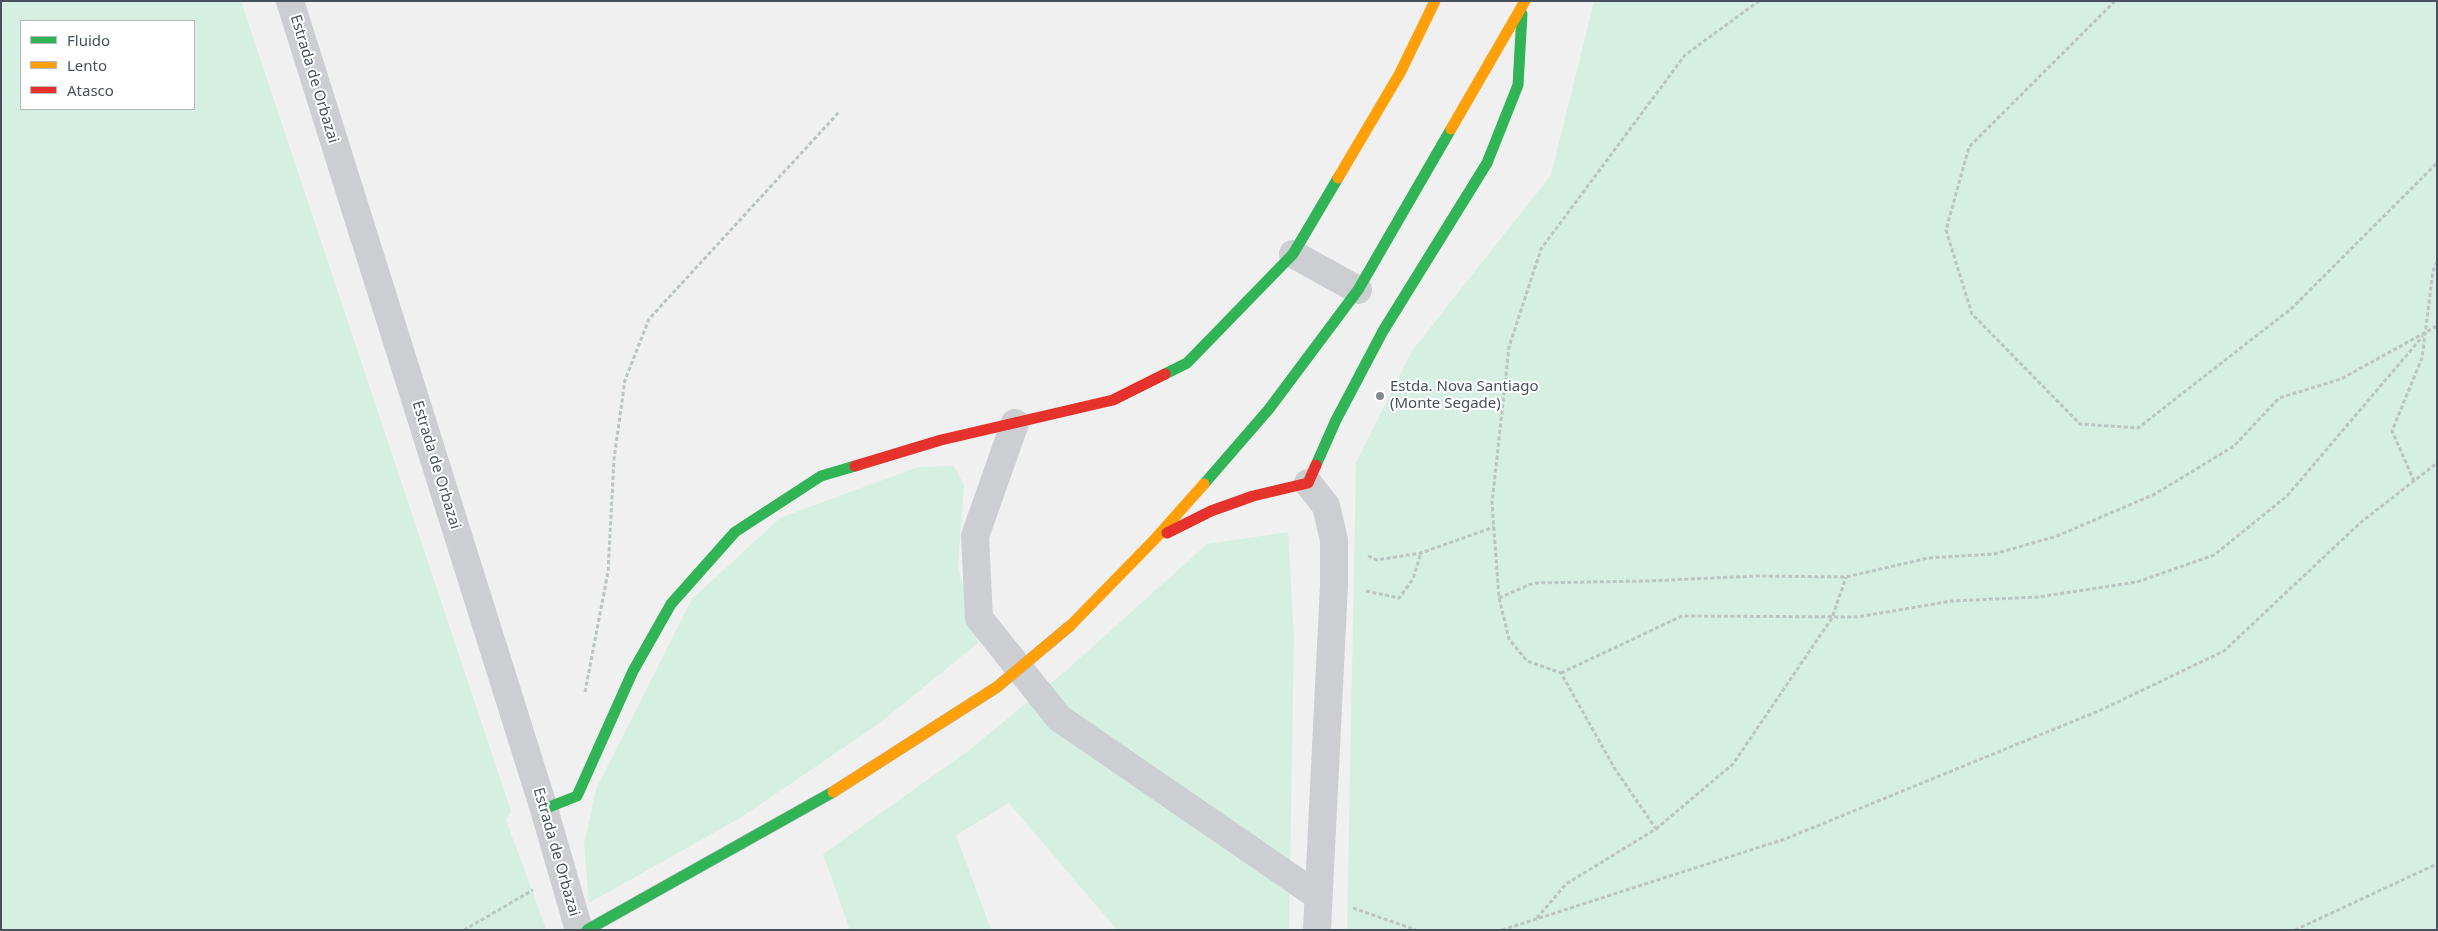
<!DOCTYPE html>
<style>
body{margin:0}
#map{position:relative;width:2438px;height:931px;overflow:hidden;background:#f1f0f0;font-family:"Noto Sans",sans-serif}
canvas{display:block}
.frame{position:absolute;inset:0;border:2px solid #47505d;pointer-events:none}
.legend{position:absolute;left:20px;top:20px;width:175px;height:90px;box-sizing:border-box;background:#fff;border:1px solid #b5b9be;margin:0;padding:6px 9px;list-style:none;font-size:15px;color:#47505d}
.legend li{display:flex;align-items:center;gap:10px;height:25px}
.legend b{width:25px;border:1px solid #b5b9be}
</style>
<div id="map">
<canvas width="2438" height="931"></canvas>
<div class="frame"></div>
<ul class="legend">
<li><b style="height:6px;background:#30b455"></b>Fluido</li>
<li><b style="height:6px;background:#ff9f0a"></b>Lento</li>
<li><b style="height:6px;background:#e5322d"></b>Atasco</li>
</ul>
</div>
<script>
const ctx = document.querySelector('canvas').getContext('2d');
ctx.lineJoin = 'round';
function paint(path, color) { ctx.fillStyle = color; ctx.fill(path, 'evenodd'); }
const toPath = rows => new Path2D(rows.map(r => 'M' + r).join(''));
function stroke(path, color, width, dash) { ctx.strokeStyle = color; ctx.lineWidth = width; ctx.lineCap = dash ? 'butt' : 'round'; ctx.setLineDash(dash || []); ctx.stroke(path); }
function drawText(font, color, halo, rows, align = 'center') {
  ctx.font = font + ' "Noto Sans",sans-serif'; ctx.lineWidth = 4; ctx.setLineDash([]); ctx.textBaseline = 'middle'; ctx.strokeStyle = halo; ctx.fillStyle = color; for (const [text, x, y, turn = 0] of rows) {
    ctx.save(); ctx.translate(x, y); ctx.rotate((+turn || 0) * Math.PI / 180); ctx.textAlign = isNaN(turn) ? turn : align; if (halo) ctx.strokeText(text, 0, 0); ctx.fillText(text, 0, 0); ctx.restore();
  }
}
paint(toPath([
 [1,1,241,1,511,811,506,820,546,929,1,930],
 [194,21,194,109,21,109,21,21],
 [1594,1,2437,1,2437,930,1347,930,1356,463,1412,351,1551,175],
 [954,466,964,485,958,567,978,643,877,725,740,818,589,903,584,844,596,789,692,599,780,518,918,467],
 [1288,532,1294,638,1289,930,1117,930,1009,803,956,835,991,930,850,930,823,854,968,751,1069,668,1207,544]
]), '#d5efe2');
stroke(toPath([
 [2115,1,1969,147,1946,230,1972,314,2080,424,2138,428,2292,308,2437,163],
 [2414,481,2392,431,2422,358,2433,271,2437,262],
 [1368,556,1377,560,1421,553,1494,527],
 [1366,591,1399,598,1413,579,1421,553],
 [1499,598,1533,583,1647,581,1757,576,1846,577,1928,558,1994,554,2057,536,2155,494,2234,446,2279,398,2341,379,2437,326],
 [1561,673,1682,616,1857,617,1952,601,2038,597,2137,582,2214,555,2287,496,2423,336],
 [585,692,608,572,614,459,625,380,649,319,840,111],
 [1656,829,1733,764,1832,618,1846,577],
 [1353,908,1416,930],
 [1537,918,1566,884,1656,829,1615,769,1561,673,1527,661,1509,639,1499,598,1492,503,1509,347,1541,249,1685,55,1759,1],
 [464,930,533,890],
 [1502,930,1785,839,2101,710,2224,651,2360,523,2437,463],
 [2295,930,2437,864]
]), '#bac5c3', 3, [4, 2.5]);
stroke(toPath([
 [290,1,544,809,579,930],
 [1293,254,1358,290],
 [1015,423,975,536,979,618,1059,718,1318,896],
 [1308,483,1326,506,1334,540,1334,585,1317,930]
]), '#ccced1', 28);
stroke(toPath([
 [1165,374,1187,363,1293,254,1338,178],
 [1316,465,1336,420,1383,331,1487,163,1518,85,1522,14],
 [1204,484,1269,409,1358,290,1451,129],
 [544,809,577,796,633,671,671,604,735,532,821,476,855,466]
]), '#30b455', 11);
stroke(toPath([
 [1451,129,1525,1],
 [1338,178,1400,73,1435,1],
 [1071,625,1155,539,1204,484]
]), '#ff9f0a', 11);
stroke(toPath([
 [855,466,941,440,1113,400,1165,374],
 [1167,533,1211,511,1253,496,1308,483,1316,465]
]), '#e5322d', 11);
const fastBridge = toPath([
 [587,930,833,792]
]);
const slowBridge = toPath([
 [833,792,997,687,1071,625]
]);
stroke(fastBridge, '#b6b9c0', 12, []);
stroke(slowBridge, '#b6b9c0', 12, []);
stroke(fastBridge, '#30b455', 11);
stroke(slowBridge, '#ff9f0a', 11);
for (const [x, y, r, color] of [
 [1380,396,5,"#828890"]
]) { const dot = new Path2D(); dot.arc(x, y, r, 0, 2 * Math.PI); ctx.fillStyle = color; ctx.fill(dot); stroke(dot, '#fff', 2); }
drawText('15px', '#47505d', '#fff', [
 ["Estrada de Orbazai",314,79,73],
 ["Estrada de Orbazai",436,465,73],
 ["Estrada de Orbazai",556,852,74]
]);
drawText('15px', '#47505d', '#fff', [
 ["Estda. Nova Santiago",1390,387],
 ["(Monte Segade)",1390,404]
], 'left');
</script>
